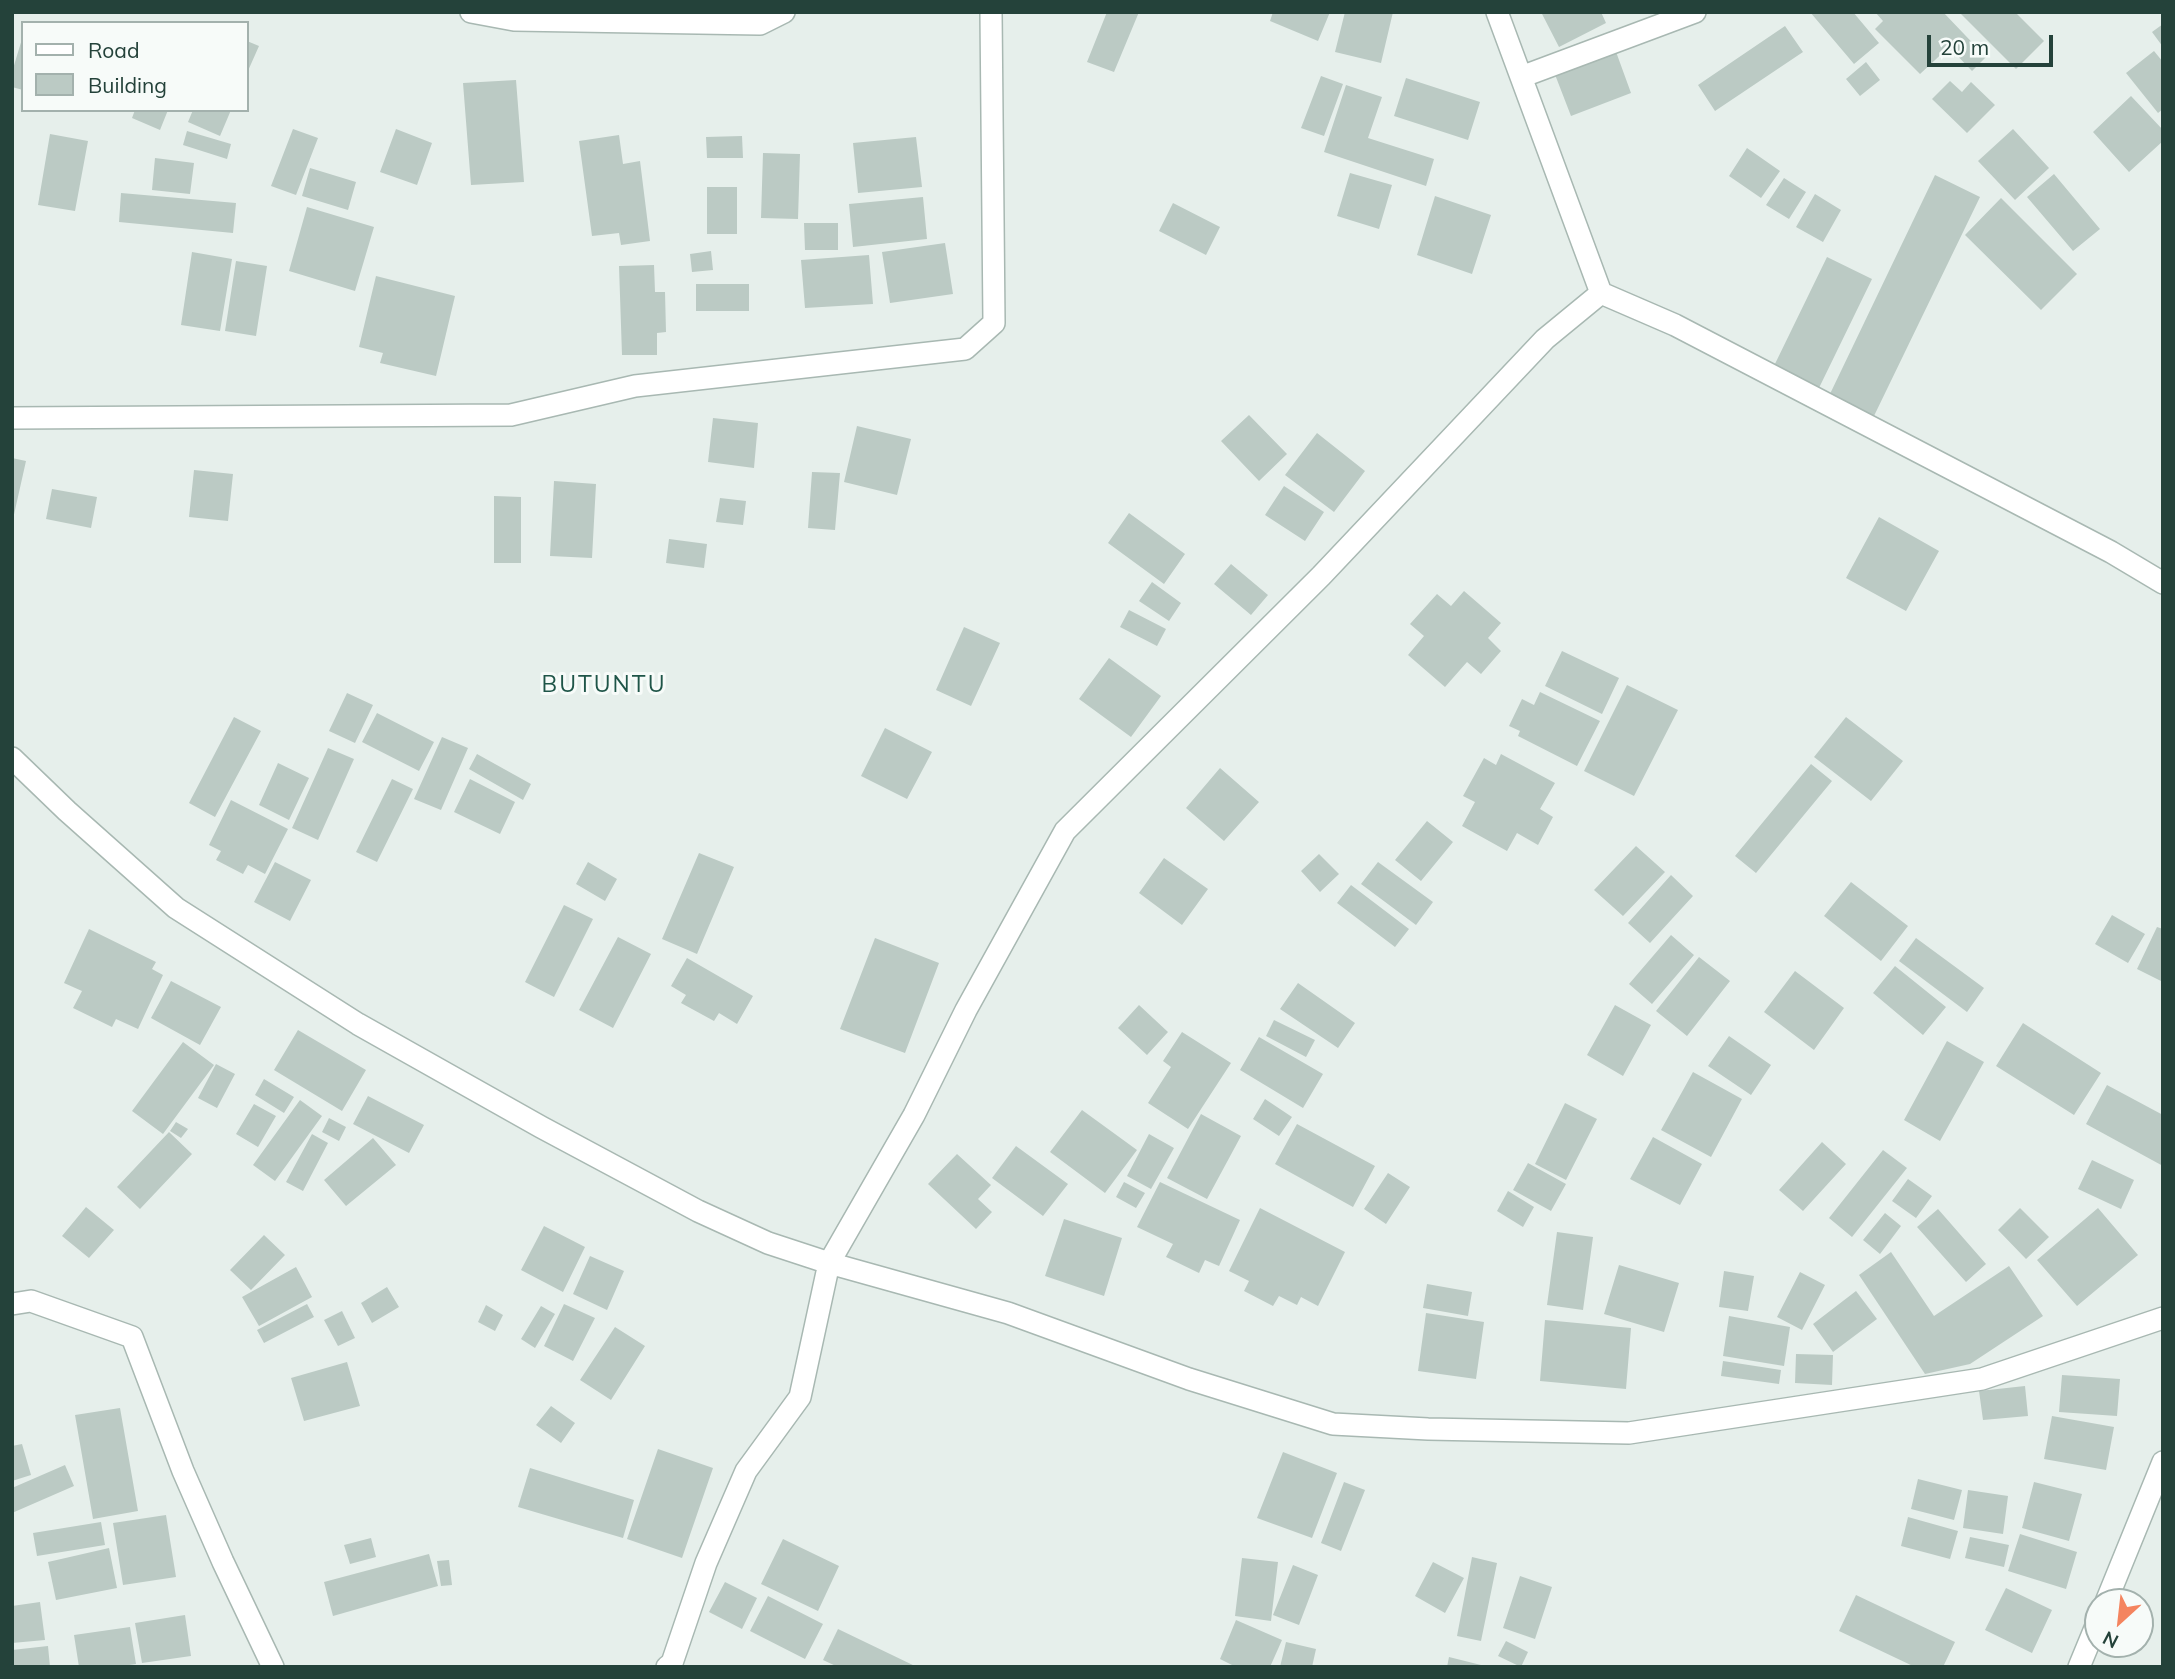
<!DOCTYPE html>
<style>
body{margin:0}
#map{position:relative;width:2175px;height:1679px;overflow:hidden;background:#e6efeb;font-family:Mulish,sans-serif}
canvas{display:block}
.frame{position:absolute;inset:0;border:14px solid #24423a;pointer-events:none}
.legend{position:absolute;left:21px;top:21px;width:228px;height:91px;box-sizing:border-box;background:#f7fbf9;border:2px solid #a3b1ad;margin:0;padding:9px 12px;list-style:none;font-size:21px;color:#24423a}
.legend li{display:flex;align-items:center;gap:14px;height:35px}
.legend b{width:35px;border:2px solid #a3b1ad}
.north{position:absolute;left:2084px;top:1588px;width:70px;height:70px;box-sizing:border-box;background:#f7fbf9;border:2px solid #a3b1ad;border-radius:50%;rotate:207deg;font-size:19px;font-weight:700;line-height:28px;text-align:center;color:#24423a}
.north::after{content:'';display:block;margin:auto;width:24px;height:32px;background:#f4845f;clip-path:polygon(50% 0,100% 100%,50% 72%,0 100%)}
.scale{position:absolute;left:1927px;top:35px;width:126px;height:32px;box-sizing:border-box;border:4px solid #24423a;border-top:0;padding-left:9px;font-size:21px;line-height:24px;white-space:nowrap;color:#24423a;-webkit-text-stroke:5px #f7fbf9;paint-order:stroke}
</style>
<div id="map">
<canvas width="2175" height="1679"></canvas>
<div class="frame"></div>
<ul class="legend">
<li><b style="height:9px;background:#fff"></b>Road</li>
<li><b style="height:19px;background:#bbcac4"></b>Building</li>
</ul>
<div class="north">N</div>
<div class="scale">20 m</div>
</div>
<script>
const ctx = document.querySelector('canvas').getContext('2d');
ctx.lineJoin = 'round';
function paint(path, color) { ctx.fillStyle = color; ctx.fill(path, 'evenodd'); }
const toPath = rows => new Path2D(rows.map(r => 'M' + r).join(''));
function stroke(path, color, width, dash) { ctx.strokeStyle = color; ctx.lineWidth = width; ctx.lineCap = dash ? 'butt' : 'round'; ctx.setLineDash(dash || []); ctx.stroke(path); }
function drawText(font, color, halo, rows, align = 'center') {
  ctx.font = font + ' Mulish,sans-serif'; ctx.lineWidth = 6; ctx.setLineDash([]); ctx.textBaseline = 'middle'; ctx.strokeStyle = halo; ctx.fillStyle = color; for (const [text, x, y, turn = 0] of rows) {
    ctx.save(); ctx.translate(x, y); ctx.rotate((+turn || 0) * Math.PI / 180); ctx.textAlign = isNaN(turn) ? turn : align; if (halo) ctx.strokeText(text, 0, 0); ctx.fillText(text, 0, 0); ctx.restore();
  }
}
paint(toPath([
 [1107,12,1139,12,1114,72,1087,62],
 [1273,12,1330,12,1318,41,1270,21],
 [1345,12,1393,12,1381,63,1335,52],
 [1541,12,1601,12,1606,23,1559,47],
 [1810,12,1853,12,1879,43,1854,64],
 [1875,12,1943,12,1986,57,1972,71,1949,47,1920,74,1875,29,1883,21],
 [1959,12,2015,12,2044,41,2016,69],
 [2163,24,2163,47,2152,32],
 [1785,26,1803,52,1715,111,1698,85],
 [22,39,23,40,23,90,12,87,12,72],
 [247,41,259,46,247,73],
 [1615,49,1631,93,1571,116,1554,72],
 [2154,51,2163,62,2163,109,2158,113,2126,73],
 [1866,62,1880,80,1860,96,1846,79],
 [1321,76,1343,84,1324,136,1301,128],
 [1406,78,1480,102,1468,140,1394,116],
 [516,80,524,182,471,185,463,83],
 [1950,81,1962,92,1971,82,1995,105,1967,133,1932,99],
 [1346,85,1382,97,1368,138,1434,159,1426,186,1324,152],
 [2131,96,2163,130,2163,141,2129,172,2093,132],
 [135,110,168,110,160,130,132,118],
 [193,110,231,110,220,136,188,122],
 [293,129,318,138,296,195,271,186],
 [396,129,432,143,417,185,380,172],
 [2013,129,2049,168,2015,200,1978,161],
 [187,131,231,144,227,159,183,145],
 [50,134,88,141,75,211,38,205],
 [619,135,623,164,640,161,650,241,621,245,619,233,592,236,579,141],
 [742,136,743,158,707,158,706,137],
 [916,137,922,187,858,193,853,143],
 [1747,148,1780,171,1761,198,1729,176],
 [763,153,800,154,798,219,761,218],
 [155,158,194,163,190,194,152,190],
 [310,168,356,182,348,210,302,196],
 [1350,173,1392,185,1379,229,1337,216],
 [2054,174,2100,229,2073,251,2027,197],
 [1935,175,1980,197,1873,418,1829,396],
 [1784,178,1806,192,1789,219,1766,205],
 [707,187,737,187,737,234,707,234],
 [121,193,236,203,233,233,119,222],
 [1815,194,1841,210,1823,242,1796,227],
 [1435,196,1491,215,1472,274,1417,255],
 [923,197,927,239,853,247,849,204],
 [2001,198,2077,274,2041,310,1965,235],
 [1173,203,1220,227,1206,255,1159,231],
 [307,207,374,227,355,291,289,271],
 [804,223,838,223,838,250,805,250],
 [945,243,953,294,890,303,882,252],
 [711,251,713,270,692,272,690,254],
 [192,252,232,259,220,331,181,325],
 [869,255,873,304,805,308,801,260],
 [1827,257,1872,279,1818,390,1773,368],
 [236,261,267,266,256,336,225,331],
 [654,265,655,292,665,292,666,332,657,333,657,355,622,355,619,266],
 [376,276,455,296,436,376,380,363,383,353,359,347],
 [696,284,749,284,749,311,696,311],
 [1249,415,1287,454,1259,481,1221,441],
 [713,418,758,423,754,468,708,462],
 [857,426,911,439,897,495,844,482],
 [1317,433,1365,471,1334,512,1285,475],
 [12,458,26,461,13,519,12,519],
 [194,470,233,474,228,521,189,517],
 [812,472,840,473,835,530,808,528],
 [554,481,596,484,592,558,550,556],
 [1284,486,1324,512,1305,541,1265,515],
 [52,489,97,497,91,528,46,519],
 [494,496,521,497,521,563,494,563],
 [720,498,746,501,743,525,716,522],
 [1129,513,1185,554,1164,584,1108,543],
 [1879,517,1939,551,1906,611,1846,578],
 [669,539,707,544,704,568,666,563],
 [1231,564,1268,595,1251,615,1214,584],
 [1152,582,1181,603,1169,621,1139,601],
 [1464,591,1501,623,1488,638,1501,651,1481,674,1467,662,1445,687,1408,655,1424,636,1410,624,1437,594,1451,606],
 [1129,610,1166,629,1157,646,1120,627],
 [964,627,1000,643,971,706,936,690],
 [1562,651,1619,678,1602,714,1545,686],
 [1109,658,1161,696,1131,737,1079,699],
 [1627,685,1678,710,1634,796,1584,771],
 [1540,692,1600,721,1577,766,1518,736,1520,731,1509,726,1522,699,1534,705],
 [347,693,373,705,355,743,329,731],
 [377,713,434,742,419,771,362,742],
 [234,717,261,731,215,817,189,803],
 [1846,717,1903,761,1871,801,1814,757],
 [885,728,932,752,907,799,861,776],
 [442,737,468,748,441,810,414,799],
 [328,748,354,759,318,840,292,828],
 [477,754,531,784,523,800,469,769],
 [1501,754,1555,783,1540,809,1553,817,1538,845,1517,833,1507,851,1462,826,1475,802,1463,796,1484,758,1496,765],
 [278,763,309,778,289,820,259,805],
 [1811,764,1832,781,1756,873,1735,856],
 [1220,768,1259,802,1224,841,1186,808],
 [392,779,413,789,377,862,356,852],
 [470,779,515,802,500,834,454,812],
 [231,800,288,829,265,874,248,865,243,874,216,860,221,851,209,845],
 [1427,821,1453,842,1421,881,1395,860],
 [1636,846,1665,872,1623,916,1594,890],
 [699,853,734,867,697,954,662,939],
 [1319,854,1339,874,1320,892,1301,871],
 [1164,858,1208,889,1182,925,1139,893],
 [275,862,311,880,290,921,254,902],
 [588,862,617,879,605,901,576,884],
 [1378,862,1433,902,1416,925,1361,884],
 [1671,875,1693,896,1650,943,1628,923],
 [1851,882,1908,926,1881,961,1824,916],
 [1351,885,1409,929,1395,947,1337,903],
 [564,905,593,919,554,997,525,982],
 [2112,915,2145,934,2128,963,2095,944],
 [2157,927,2163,929,2163,982,2137,969],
 [89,929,156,962,152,969,163,975,138,1029,116,1019,112,1027,73,1008,82,991,64,983],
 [1671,935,1694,955,1652,1004,1629,984],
 [618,937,651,954,613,1028,579,1010],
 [875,938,939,963,905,1053,840,1029],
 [1916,938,1984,988,1967,1012,1899,961],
 [1699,957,1730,981,1687,1036,1656,1011],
 [687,958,753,996,737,1024,719,1013,714,1021,681,1003,686,995,671,986],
 [1895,966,1946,1007,1923,1035,1873,993],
 [1795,971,1844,1008,1814,1050,1764,1012],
 [171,981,221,1007,200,1045,151,1018],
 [1298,983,1355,1023,1338,1048,1280,1009],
 [1139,1005,1168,1032,1147,1055,1118,1028],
 [1615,1005,1651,1025,1623,1076,1587,1055],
 [1274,1020,1315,1040,1306,1057,1266,1036],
 [2023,1023,2101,1073,2074,1115,1996,1066],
 [298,1030,366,1070,342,1111,274,1070],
 [1182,1032,1231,1063,1188,1129,1148,1103,1171,1067,1163,1061],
 [1729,1036,1771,1065,1751,1095,1708,1066],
 [1259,1037,1323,1074,1303,1108,1240,1070],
 [1947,1041,1984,1062,1940,1141,1904,1120],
 [183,1042,214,1065,163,1134,132,1111],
 [216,1064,235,1074,217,1108,198,1098],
 [1693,1072,1742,1099,1711,1157,1661,1130],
 [264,1079,294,1097,284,1113,255,1095],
 [2107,1085,2163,1115,2163,1166,2086,1124],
 [368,1096,424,1125,409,1153,353,1124],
 [1265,1099,1292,1117,1279,1136,1253,1119],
 [300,1100,322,1116,275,1181,253,1165],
 [1565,1103,1597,1119,1566,1180,1535,1164],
 [254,1104,276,1116,258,1147,236,1134],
 [1082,1110,1137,1150,1105,1193,1050,1152],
 [1201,1114,1241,1136,1207,1199,1167,1178],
 [329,1118,346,1127,339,1141,322,1132],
 [176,1122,188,1129,181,1138,170,1131],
 [1297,1124,1375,1166,1353,1207,1275,1164],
 [169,1132,192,1154,140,1209,117,1187],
 [312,1134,328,1143,303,1191,286,1182],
 [1149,1134,1174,1148,1151,1189,1127,1176],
 [1653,1137,1702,1164,1680,1205,1630,1179],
 [373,1138,396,1165,346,1206,324,1180],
 [1822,1142,1846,1164,1803,1211,1779,1190],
 [1016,1146,1068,1184,1043,1216,992,1178],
 [1883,1150,1907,1168,1852,1237,1829,1218],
 [957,1154,991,1185,978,1199,992,1212,976,1229,928,1184],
 [2092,1160,2134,1180,2121,1209,2078,1189],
 [1528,1163,1566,1184,1551,1211,1513,1190],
 [1388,1173,1410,1187,1386,1224,1364,1209],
 [1908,1179,1932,1196,1916,1218,1892,1201],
 [1124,1182,1145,1193,1136,1208,1116,1197],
 [1160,1182,1240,1220,1219,1266,1205,1260,1199,1273,1166,1257,1173,1244,1137,1227],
 [1508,1191,1534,1207,1523,1227,1497,1211],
 [86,1207,114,1230,89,1258,62,1236],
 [1260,1208,1345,1252,1318,1306,1301,1297,1297,1305,1279,1296,1273,1306,1244,1291,1249,1281,1229,1271],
 [2020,1208,2049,1237,2026,1259,1998,1230],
 [2098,1208,2138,1255,2077,1306,2037,1260],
 [1938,1209,1986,1264,1966,1282,1917,1227],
 [1885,1213,1901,1226,1880,1254,1863,1240],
 [1064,1219,1122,1238,1104,1296,1045,1276],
 [544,1226,585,1247,563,1292,521,1270],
 [1557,1232,1593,1237,1583,1310,1547,1305],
 [264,1235,285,1255,251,1290,230,1270],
 [1891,1252,1934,1316,2009,1266,2043,1316,1970,1364,1925,1374,1859,1275],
 [590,1256,624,1271,607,1310,573,1294],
 [1619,1265,1679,1283,1664,1332,1604,1314],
 [296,1267,312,1297,259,1326,242,1297],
 [1724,1271,1754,1276,1748,1311,1719,1307],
 [1800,1272,1825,1285,1802,1330,1777,1317],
 [1427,1284,1472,1292,1468,1316,1423,1308],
 [387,1287,399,1307,372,1323,361,1303],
 [1856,1291,1877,1319,1833,1352,1813,1324],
 [307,1304,314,1317,264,1343,257,1330],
 [564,1304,595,1318,573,1361,544,1346],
 [486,1305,503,1315,495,1331,478,1322],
 [541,1306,555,1314,535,1348,521,1339],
 [342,1311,355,1338,338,1346,324,1320],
 [1426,1313,1484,1322,1476,1379,1418,1371],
 [1729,1316,1790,1327,1784,1366,1723,1356],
 [1545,1320,1631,1328,1626,1389,1540,1381],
 [615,1327,645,1346,611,1400,580,1380],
 [1796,1354,1833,1355,1832,1385,1795,1383],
 [1723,1361,1781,1370,1779,1384,1721,1376],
 [347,1362,360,1406,304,1421,291,1378],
 [2062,1375,2120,1379,2117,1416,2059,1412],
 [2025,1386,2028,1416,1983,1420,1979,1391],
 [551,1406,575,1423,561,1443,536,1425],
 [120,1408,138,1511,93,1519,75,1415],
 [2052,1416,2114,1427,2106,1470,2044,1459],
 [22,1444,31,1475,12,1481,12,1446],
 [658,1449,713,1468,682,1558,627,1539],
 [1283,1452,1337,1473,1312,1538,1257,1518],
 [65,1465,74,1486,12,1513,12,1488],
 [530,1468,634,1500,623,1538,518,1507],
 [1918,1479,1962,1490,1954,1520,1911,1509],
 [1344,1482,1365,1490,1341,1551,1321,1543],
 [2034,1482,2082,1494,2069,1541,2022,1528],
 [1968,1490,2008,1496,2003,1534,1963,1528],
 [166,1515,176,1577,123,1585,113,1523],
 [1908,1517,1958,1531,1950,1559,1901,1546],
 [101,1522,105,1545,37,1556,33,1533],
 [2020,1534,2077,1552,2066,1589,2008,1571],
 [1970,1537,2009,1545,2004,1567,1965,1558],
 [371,1538,376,1557,350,1564,344,1545],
 [783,1539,839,1566,818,1611,761,1584],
 [109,1548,117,1588,56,1600,48,1562],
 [429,1554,438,1586,333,1616,324,1582],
 [1472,1557,1497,1563,1481,1641,1457,1636],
 [1242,1558,1278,1562,1271,1621,1235,1616],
 [449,1560,452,1585,441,1586,437,1561],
 [1433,1562,1464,1578,1445,1613,1415,1596],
 [1293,1565,1318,1575,1299,1625,1273,1615],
 [1520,1576,1552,1587,1535,1639,1503,1628],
 [725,1582,757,1598,742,1629,709,1612],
 [2006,1588,2052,1610,2032,1653,1985,1630],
 [1856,1595,1955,1642,1943,1667,1915,1667,1839,1631],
 [768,1596,823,1624,805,1659,750,1631],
 [40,1602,45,1640,12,1643,12,1606],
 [185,1615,191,1656,142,1663,135,1623],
 [1236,1620,1282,1640,1270,1667,1236,1667,1220,1659],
 [130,1627,136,1664,116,1667,79,1667,74,1635],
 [838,1629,917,1667,838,1667,823,1660],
 [1506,1641,1528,1652,1521,1667,1498,1656],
 [1286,1642,1316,1649,1312,1667,1280,1667],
 [48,1646,50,1667,12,1667,12,1650],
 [1449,1657,1485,1666,1485,1667,1447,1667]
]), '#bbcac4');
const minor = toPath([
 [471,12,514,20,760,24,784,12],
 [1497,12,1601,293],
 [1521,77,1695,12],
 [12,418,511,415,635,386,965,349,994,323,991,12],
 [12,758,67,811,176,908,358,1024,541,1127,698,1211,768,1243,829,1263,914,1115,966,1010,1065,831,1321,576,1545,339,1601,293,1675,325,2111,552,2163,583],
 [12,1304,31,1301,132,1337,183,1471,223,1562,273,1667],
 [2106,1602,2163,1462],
 [667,1667,672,1663,706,1563,746,1471,800,1397,829,1263,1008,1313,1189,1379,1333,1424,1428,1429,1629,1433,1982,1379,2163,1318],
 [2079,1667,2098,1621]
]);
stroke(minor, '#a8b8b2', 24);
stroke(minor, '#fff', 21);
ctx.letterSpacing = '2px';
drawText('23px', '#1f5548', '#f7fbf9', [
 ["BUTUNTU",604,685]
]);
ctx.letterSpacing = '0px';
</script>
